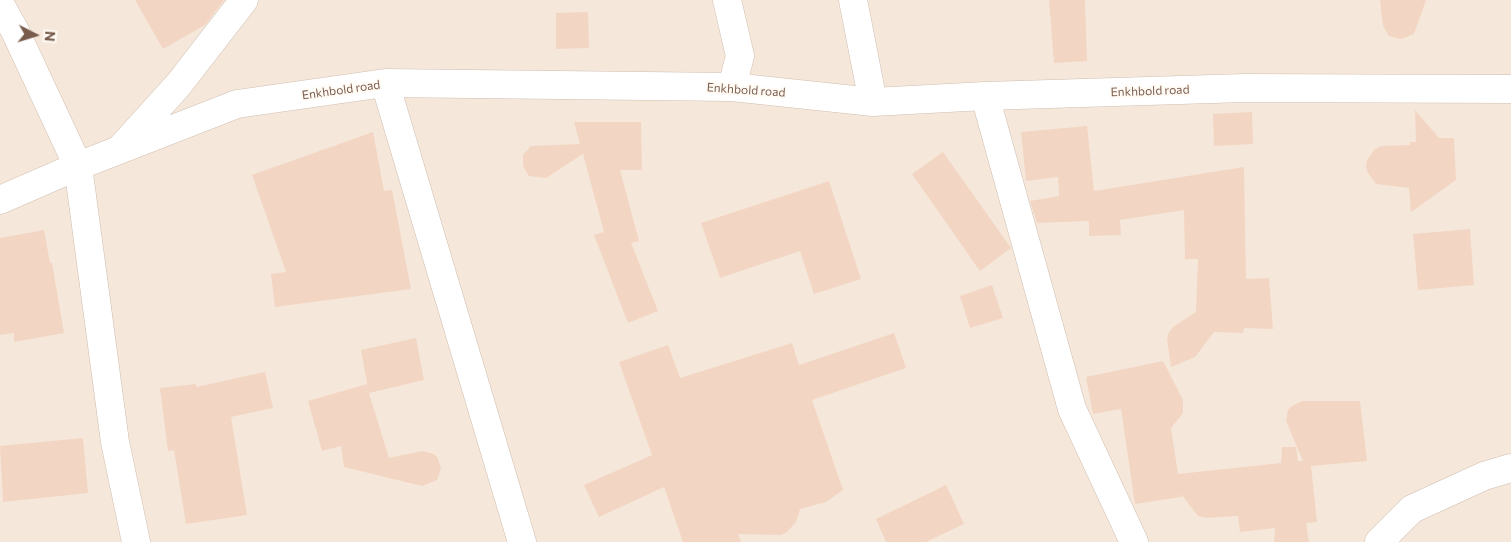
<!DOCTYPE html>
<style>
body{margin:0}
#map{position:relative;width:1511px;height:542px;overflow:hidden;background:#fdf6ec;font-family:Commissioner,sans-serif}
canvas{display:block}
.north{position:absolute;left:10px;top:10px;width:50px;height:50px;-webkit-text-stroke:4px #fffaf3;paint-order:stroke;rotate:95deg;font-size:14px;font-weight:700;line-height:20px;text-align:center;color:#7a5c4d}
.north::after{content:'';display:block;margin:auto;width:18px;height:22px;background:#7a5c4d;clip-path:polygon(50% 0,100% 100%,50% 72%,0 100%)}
</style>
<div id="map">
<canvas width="1511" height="542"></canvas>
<div class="north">N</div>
</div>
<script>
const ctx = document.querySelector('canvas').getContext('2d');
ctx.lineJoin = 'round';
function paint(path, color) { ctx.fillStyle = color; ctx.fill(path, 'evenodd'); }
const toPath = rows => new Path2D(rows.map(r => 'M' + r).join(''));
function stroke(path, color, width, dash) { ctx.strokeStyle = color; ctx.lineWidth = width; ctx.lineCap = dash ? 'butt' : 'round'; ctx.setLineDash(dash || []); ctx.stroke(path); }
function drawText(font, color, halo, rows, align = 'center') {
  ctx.font = font + ' Commissioner,sans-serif'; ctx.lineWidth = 4; ctx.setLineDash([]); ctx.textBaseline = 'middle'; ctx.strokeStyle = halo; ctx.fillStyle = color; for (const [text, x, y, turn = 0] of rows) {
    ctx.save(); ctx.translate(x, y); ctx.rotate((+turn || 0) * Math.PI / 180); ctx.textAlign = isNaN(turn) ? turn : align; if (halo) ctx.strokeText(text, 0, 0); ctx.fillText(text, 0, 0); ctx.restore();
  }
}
paint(toPath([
 [0,0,1511,0,1511,542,0,542]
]), '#f5e8da');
paint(toPath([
 [135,0,224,0,205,25,163,49],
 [1049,0,1085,0,1087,61,1054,63],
 [1380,0,1426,0,1414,34,1401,39,1389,36,1383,26],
 [588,12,589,48,556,49,556,13],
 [1415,110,1439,138,1454,138,1456,180,1411,212,1409,188,1376,184,1368,173,1366,167,1367,160,1375,149,1381,146,1410,145,1410,142,1416,142],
 [1252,112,1253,144,1214,146,1213,114],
 [574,122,641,122,642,170,620,170,639,241,631,243,658,311,628,323,594,235,604,232,583,154,546,178,529,176,523,166,523,155,531,146,580,144],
 [1087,126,1094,191,1244,167,1246,279,1269,278,1273,329,1244,328,1243,333,1214,332,1195,357,1171,367,1167,339,1169,332,1173,327,1196,312,1198,259,1185,259,1184,210,1120,220,1121,235,1089,236,1089,221,1037,223,1030,201,1059,196,1058,177,1026,181,1021,132],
 [373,132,384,191,392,190,411,289,275,307,271,274,286,272,252,175],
 [943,152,1011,248,980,271,912,174],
 [829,181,861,279,814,294,800,251,720,278,701,223],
 [1470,229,1474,285,1418,290,1413,234],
 [44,230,50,263,52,263,64,333,14,342,14,333,0,335,0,238],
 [992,285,1003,318,970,328,960,296],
 [894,333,906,368,812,400,843,490,826,502,800,509,796,522,787,532,781,535,738,534,741,542,683,542,664,487,599,517,584,485,652,455,619,362,668,345,680,378,792,343,799,365],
 [416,338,424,380,369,393,389,458,422,451,434,454,438,458,441,469,437,480,422,486,344,467,341,446,322,451,308,401,367,384,368,388,361,350],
 [1163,361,1183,400,1183,413,1171,428,1178,474,1281,463,1282,447,1296,447,1298,461,1303,461,1286,421,1288,410,1292,406,1302,401,1360,401,1367,461,1311,466,1317,522,1306,523,1309,542,1274,542,1275,528,1240,532,1238,516,1206,518,1198,516,1181,494,1181,497,1135,504,1121,409,1093,414,1086,377],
 [265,372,273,408,231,417,247,515,186,524,174,450,168,451,160,388,196,384,196,387],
 [83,438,88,493,3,502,0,446],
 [946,485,964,524,926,542,886,542,876,519]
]), '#f3d5c3');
const minor = toPath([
 [727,0,740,56,732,87],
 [853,0,873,102],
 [0,4,15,31,78,166,115,442,136,542],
 [385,83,522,542],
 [985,96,1072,409,1134,542],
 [122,147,179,84,244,0],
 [0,200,78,166,237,104,385,83,732,87,873,102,985,96,1245,88,1511,89],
 [1379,542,1412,509,1484,476,1511,468]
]);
stroke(minor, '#d1beb0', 29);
stroke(minor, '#fff', 28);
drawText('12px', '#7a5c4d', '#fffaf3', [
 ["Enkhbold road",341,90,-8],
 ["Enkhbold road",746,90,4],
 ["Enkhbold road",1150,91,-2]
]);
</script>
